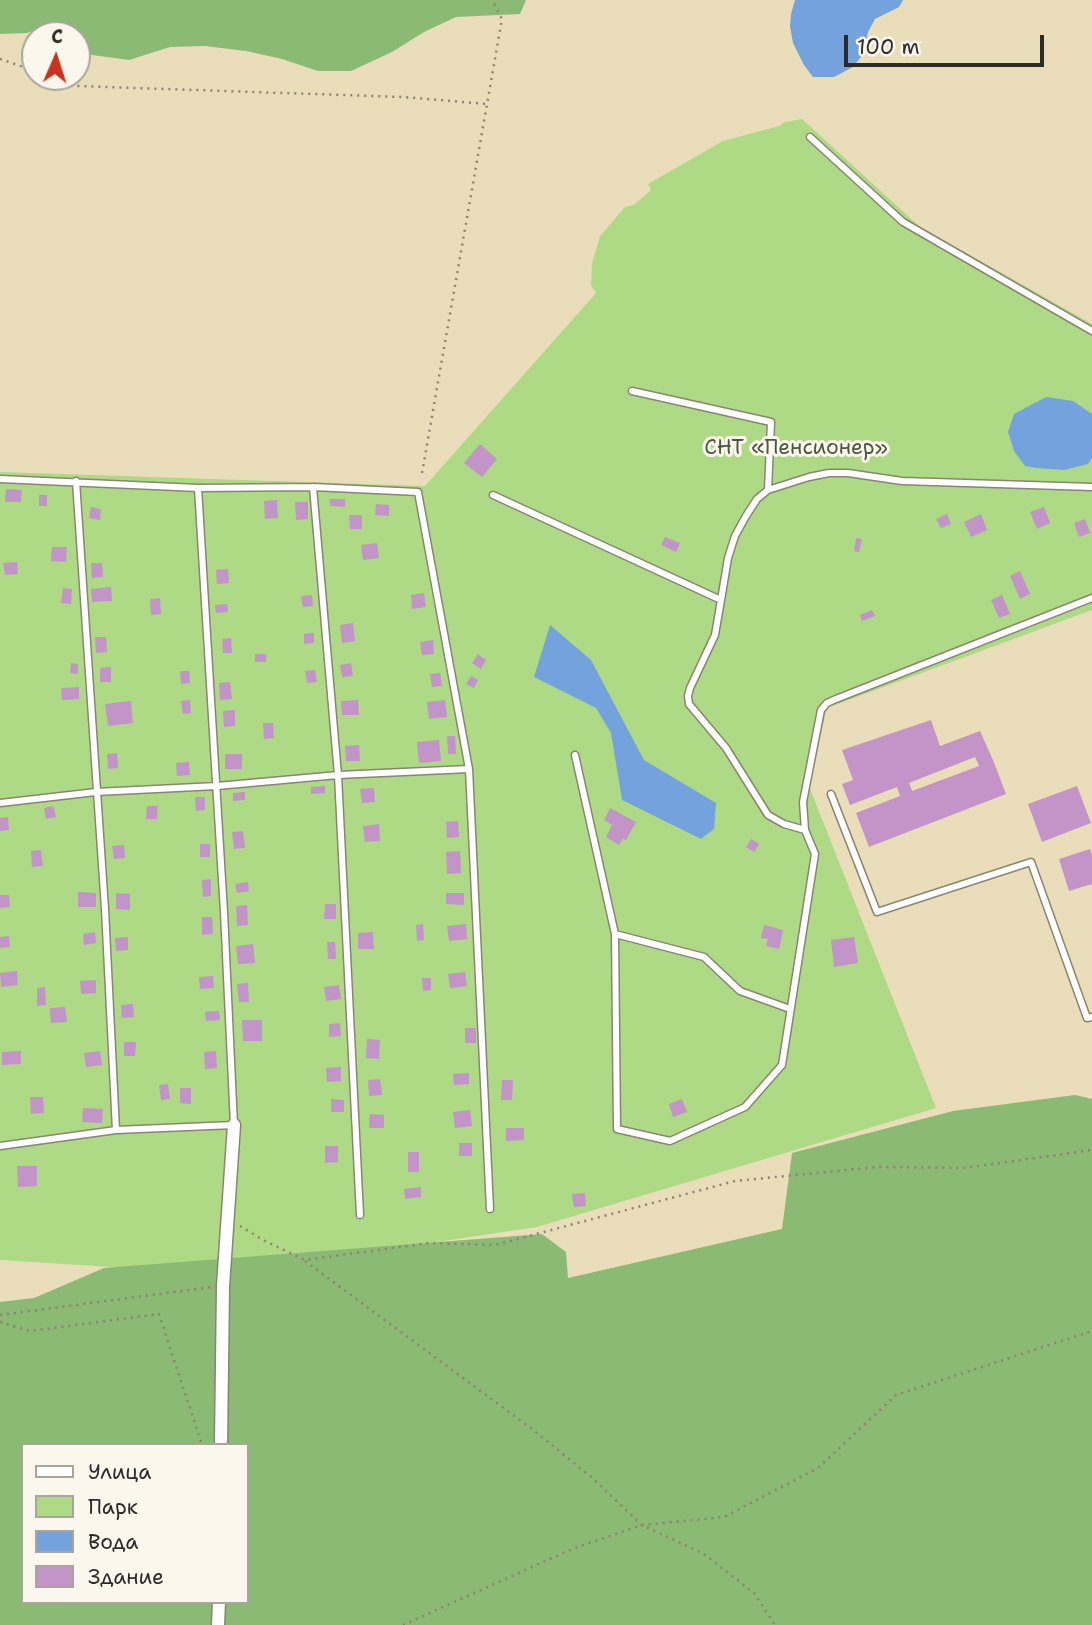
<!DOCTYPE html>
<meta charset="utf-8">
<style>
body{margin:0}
#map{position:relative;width:1092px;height:1625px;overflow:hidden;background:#eadeba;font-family:"Shantell Sans",sans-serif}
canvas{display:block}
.legend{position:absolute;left:21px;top:1443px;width:228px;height:161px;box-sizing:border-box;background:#fbf7ec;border:2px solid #a8a59f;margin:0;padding:9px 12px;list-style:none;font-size:21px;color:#2b2b2b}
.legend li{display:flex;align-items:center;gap:14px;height:35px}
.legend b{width:35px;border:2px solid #a8a59f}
.north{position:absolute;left:21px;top:21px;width:70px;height:70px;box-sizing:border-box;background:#fbf7ec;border:2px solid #a8a59f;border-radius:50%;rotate:3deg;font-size:19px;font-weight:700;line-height:28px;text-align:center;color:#2b2b2b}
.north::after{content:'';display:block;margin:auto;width:24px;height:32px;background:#c8321e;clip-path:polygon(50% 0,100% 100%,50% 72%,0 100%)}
.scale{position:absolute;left:844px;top:35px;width:200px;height:32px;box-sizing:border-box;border:4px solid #2b2b2b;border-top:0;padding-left:9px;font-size:21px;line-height:24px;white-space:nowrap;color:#2b2b2b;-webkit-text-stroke:5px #fbf7ec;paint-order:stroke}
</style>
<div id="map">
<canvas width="1092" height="1625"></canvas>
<ul class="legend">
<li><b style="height:9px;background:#fff"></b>Улица</li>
<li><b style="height:19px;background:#aeda86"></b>Парк</li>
<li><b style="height:19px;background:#74a2dc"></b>Вода</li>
<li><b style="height:19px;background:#c394c7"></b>Здание</li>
</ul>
<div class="north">С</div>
<div class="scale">100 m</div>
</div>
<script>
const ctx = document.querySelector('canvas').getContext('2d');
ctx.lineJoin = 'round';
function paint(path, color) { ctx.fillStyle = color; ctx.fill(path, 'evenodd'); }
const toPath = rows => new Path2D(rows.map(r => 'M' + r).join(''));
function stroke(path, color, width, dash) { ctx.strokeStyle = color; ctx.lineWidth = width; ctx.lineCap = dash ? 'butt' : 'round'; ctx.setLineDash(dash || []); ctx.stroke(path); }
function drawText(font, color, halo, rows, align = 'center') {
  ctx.font = font + ' "Shantell Sans",sans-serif'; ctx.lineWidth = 6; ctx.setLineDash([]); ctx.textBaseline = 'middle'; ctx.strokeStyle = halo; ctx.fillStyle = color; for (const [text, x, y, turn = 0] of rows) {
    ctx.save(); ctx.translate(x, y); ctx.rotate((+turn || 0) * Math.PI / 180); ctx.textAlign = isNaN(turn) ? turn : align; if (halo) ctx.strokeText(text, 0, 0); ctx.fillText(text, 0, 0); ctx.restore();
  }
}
paint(toPath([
 [802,119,919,226,1092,324,1092,610,827,708,809,786,936,1108,537,1227,223,1274,0,1260,0,472,425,486,596,293,591,285,592,264,600,236,625,207,634,205,651,190,648,184,723,141,779,126,785,122]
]), '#aeda86');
paint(toPath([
 [0,0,526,0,520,14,456,17,424,32,392,52,351,71,318,71,282,59,246,51,205,46,170,47,129,60,77,53,77,35,56,35,53,30,40,28,27,33,0,34],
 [1075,1095,1092,1099,1092,1625,0,1625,0,1302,34,1298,104,1268,542,1234,566,1252,568,1278,782,1229,792,1153,953,1111],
 [23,1445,247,1445,247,1602,23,1602]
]), '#8aba73');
paint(toPath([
 [795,0,903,0,899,7,875,19,868,32,864,53,853,67,834,77,813,77,804,65,793,43,790,26,791,14],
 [1046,397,1073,401,1092,414,1092,458,1088,464,1064,470,1037,468,1025,466,1014,451,1008,432,1014,414],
 [550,625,591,660,644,760,716,803,714,829,701,839,622,800,611,733,596,708,534,677]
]), '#74a2dc');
paint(toPath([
 [480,444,497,459,482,477,464,463],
 [6,489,22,490,21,502,5,502],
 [39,495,47,495,47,506,39,506],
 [330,499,345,499,345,507,330,506],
 [277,500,278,518,265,519,264,501],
 [295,502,308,502,308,519,296,520],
 [376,504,389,505,389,516,375,515],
 [91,507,101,509,100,520,89,518],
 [1044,507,1050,523,1037,529,1030,512],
 [947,514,951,524,941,528,936,519],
 [981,514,987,530,971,537,964,522],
 [349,515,362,515,362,529,350,529],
 [1085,519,1090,533,1079,537,1074,523],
 [665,537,680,543,676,552,661,545],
 [856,538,862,539,859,552,854,551],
 [377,543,379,558,363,560,361,545],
 [52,547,67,547,66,562,51,561],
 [17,562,18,574,5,575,3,563],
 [91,563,102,563,103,577,92,578],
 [228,569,229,583,217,584,216,570],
 [1020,571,1030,594,1020,599,1010,576],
 [111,587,112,601,92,602,91,589],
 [63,588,72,589,71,604,61,603],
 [424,593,426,607,412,609,411,595],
 [312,595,313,606,303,607,301,596],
 [1002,595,1010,614,999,618,991,600],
 [160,598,161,614,151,615,150,599],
 [227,604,228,612,216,613,215,605],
 [872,610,875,616,862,621,860,615],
 [353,623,355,641,342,643,340,625],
 [314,633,314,643,304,644,304,634],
 [95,637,106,637,107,652,96,653],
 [231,638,232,653,223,653,222,639],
 [433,640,434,654,422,655,420,642],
 [255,654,266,654,266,662,255,662],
 [478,654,486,660,481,669,472,663],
 [71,663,78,664,78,674,70,673],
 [351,663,353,676,342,677,340,665],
 [111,667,111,682,100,682,100,668],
 [315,670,317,682,307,683,305,671],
 [180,671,189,671,190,683,181,684],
 [440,673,442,686,432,687,430,674],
 [471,676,478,680,474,688,466,684],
 [230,682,232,699,220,700,219,683],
 [79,687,79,699,62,700,61,688],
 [190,700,191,713,183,714,181,701],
 [358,700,359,715,342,715,341,701],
 [445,700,447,717,429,719,427,702],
 [131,701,133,723,108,726,105,704],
 [235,710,235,726,224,727,223,711],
 [931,720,940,746,980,731,993,760,1006,794,869,847,856,813,900,796,897,787,850,805,842,784,853,780,842,750],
 [975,757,979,766,912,791,909,783],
 [263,723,273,723,274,738,264,739],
 [447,736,455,736,456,754,448,754],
 [439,740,441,761,419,763,417,742],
 [359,745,360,761,346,761,345,746],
 [117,753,118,768,108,769,107,754],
 [225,754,242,754,242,769,225,769],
 [189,762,190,775,177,776,176,763],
 [325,786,325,793,311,794,311,787],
 [1077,786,1091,823,1042,842,1028,804],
 [374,788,375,802,362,803,360,789],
 [245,792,245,800,233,801,233,793],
 [195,797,205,797,205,810,196,811],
 [53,806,56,817,46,819,44,808],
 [147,806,158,806,157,819,146,819],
 [610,808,636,822,626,840,623,838,619,845,606,837,612,825,604,820],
 [8,817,9,830,0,831,0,818],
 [458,821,459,837,447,838,446,822],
 [379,824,380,841,365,842,363,826],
 [243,831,245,848,234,849,232,832],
 [751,839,759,844,754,852,746,847],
 [200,844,210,844,210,857,200,857],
 [124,845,125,858,114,859,112,846],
 [1090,849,1092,855,1092,884,1069,891,1059,859],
 [41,850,43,866,32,867,31,851],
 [460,851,461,873,447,874,446,852],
 [211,879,211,896,203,897,202,880],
 [248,882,249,891,237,893,235,884],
 [78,892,96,893,96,907,78,907],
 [116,893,130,894,130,910,116,909],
 [446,893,464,893,464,905,446,904],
 [0,895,9,895,10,907,0,908],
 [325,904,336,904,336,919,324,919],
 [247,905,248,925,237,926,236,906],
 [202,917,212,917,213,934,202,935],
 [423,924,424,940,417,941,416,925],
 [466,924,467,939,449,941,447,926],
 [764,925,783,930,779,949,766,946,768,939,761,938],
 [95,932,96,943,84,945,83,934],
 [373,932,374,949,358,949,358,933],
 [9,936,10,947,0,948,0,937],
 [128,937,128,950,116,951,115,938],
 [854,937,858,963,834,967,831,940],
 [327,942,335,942,336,959,328,959],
 [253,944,255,963,238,964,236,946],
 [17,971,18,985,1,987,0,973],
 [465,972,467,986,450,988,448,974],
 [213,976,214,988,200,989,199,977],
 [422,978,431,978,431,990,423,991],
 [96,980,96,993,81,994,80,981],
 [248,983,249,1002,239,1002,237,984],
 [339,985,341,999,326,1001,324,987],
 [45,987,46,1005,37,1006,37,988],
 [133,1004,134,1017,122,1018,121,1005],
 [65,1007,67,1022,51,1023,50,1008],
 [219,1011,220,1020,206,1021,205,1012],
 [242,1020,262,1020,262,1041,243,1041],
 [340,1023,341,1036,329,1037,329,1024],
 [465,1028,476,1028,476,1043,465,1043],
 [367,1039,380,1040,379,1059,366,1058],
 [124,1042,136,1042,135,1056,124,1056],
 [21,1051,21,1064,2,1065,2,1052],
 [100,1051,102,1065,86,1067,84,1053],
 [216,1051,217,1068,205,1069,204,1052],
 [341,1067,341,1081,327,1082,326,1068],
 [469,1073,469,1084,454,1085,453,1074],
 [380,1079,382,1095,369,1096,368,1080],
 [502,1080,513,1080,512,1100,501,1100],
 [168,1084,170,1099,161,1100,159,1085],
 [180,1088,191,1088,191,1104,180,1103],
 [30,1097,43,1097,44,1113,31,1114],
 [331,1099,344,1100,344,1112,331,1112],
 [682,1099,687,1112,673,1117,669,1104],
 [83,1108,103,1109,102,1123,82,1122],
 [470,1110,472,1126,455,1128,453,1112],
 [370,1114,384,1115,384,1128,369,1128],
 [506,1128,524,1128,524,1140,506,1141],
 [459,1143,472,1143,472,1156,459,1156],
 [325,1146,338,1146,338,1162,325,1163],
 [408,1152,419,1152,419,1172,408,1172],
 [17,1166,37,1166,37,1186,18,1187],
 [421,1187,421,1197,405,1199,404,1189],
 [585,1193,586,1206,574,1207,572,1194]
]), '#c394c7');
const lane = toPath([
 [810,137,903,222,1092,331],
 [632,391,771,422,768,490,809,477,829,473,848,473,902,481,1092,487],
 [0,479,198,488,313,487,418,492,469,769,490,1209],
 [76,481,105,909,116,1130],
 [313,487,338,775,360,1215],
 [493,495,721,600,715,635,690,688,688,696,689,704,726,748,768,815,784,824,805,830],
 [721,600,728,558,735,536,746,516,757,499,768,490],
 [575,755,615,934,617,1129,670,1141,745,1107,782,1065,815,854,805,830,803,802,821,710,827,703,836,699,1092,598],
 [831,794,877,912,1031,862,1087,1018,1092,1017],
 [0,803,96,792,217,786,338,775,469,769],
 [615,934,704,957,740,991,790,1009],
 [0,1146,116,1130,234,1125,224,912,198,488]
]);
const street = toPath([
 [221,1445,223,1286,234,1125],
 [218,1625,219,1602]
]);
stroke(lane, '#8a8472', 9);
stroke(street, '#8a8472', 15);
stroke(toPath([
 [0,59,35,71],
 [51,77,76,86,403,97,487,104],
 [422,473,502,19,492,0],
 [240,1226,265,1241,305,1260,429,1243,495,1245,735,1181,877,1167,964,1168,1092,1150],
 [305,1261,532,1429,590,1476,642,1525,704,1554,754,1593,775,1625],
 [0,1315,212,1287],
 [0,1322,30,1331,159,1314,202,1445],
 [403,1625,572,1549,642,1525,724,1517,818,1468,896,1395,1092,1331]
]), '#8a8472', 2.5, [2, 5]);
stroke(lane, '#fff', 6);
stroke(street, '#fff', 12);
drawText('21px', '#4c5742', '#fbf7ec', [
 ["СНТ «Пенсионер»",796,449]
]);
</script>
